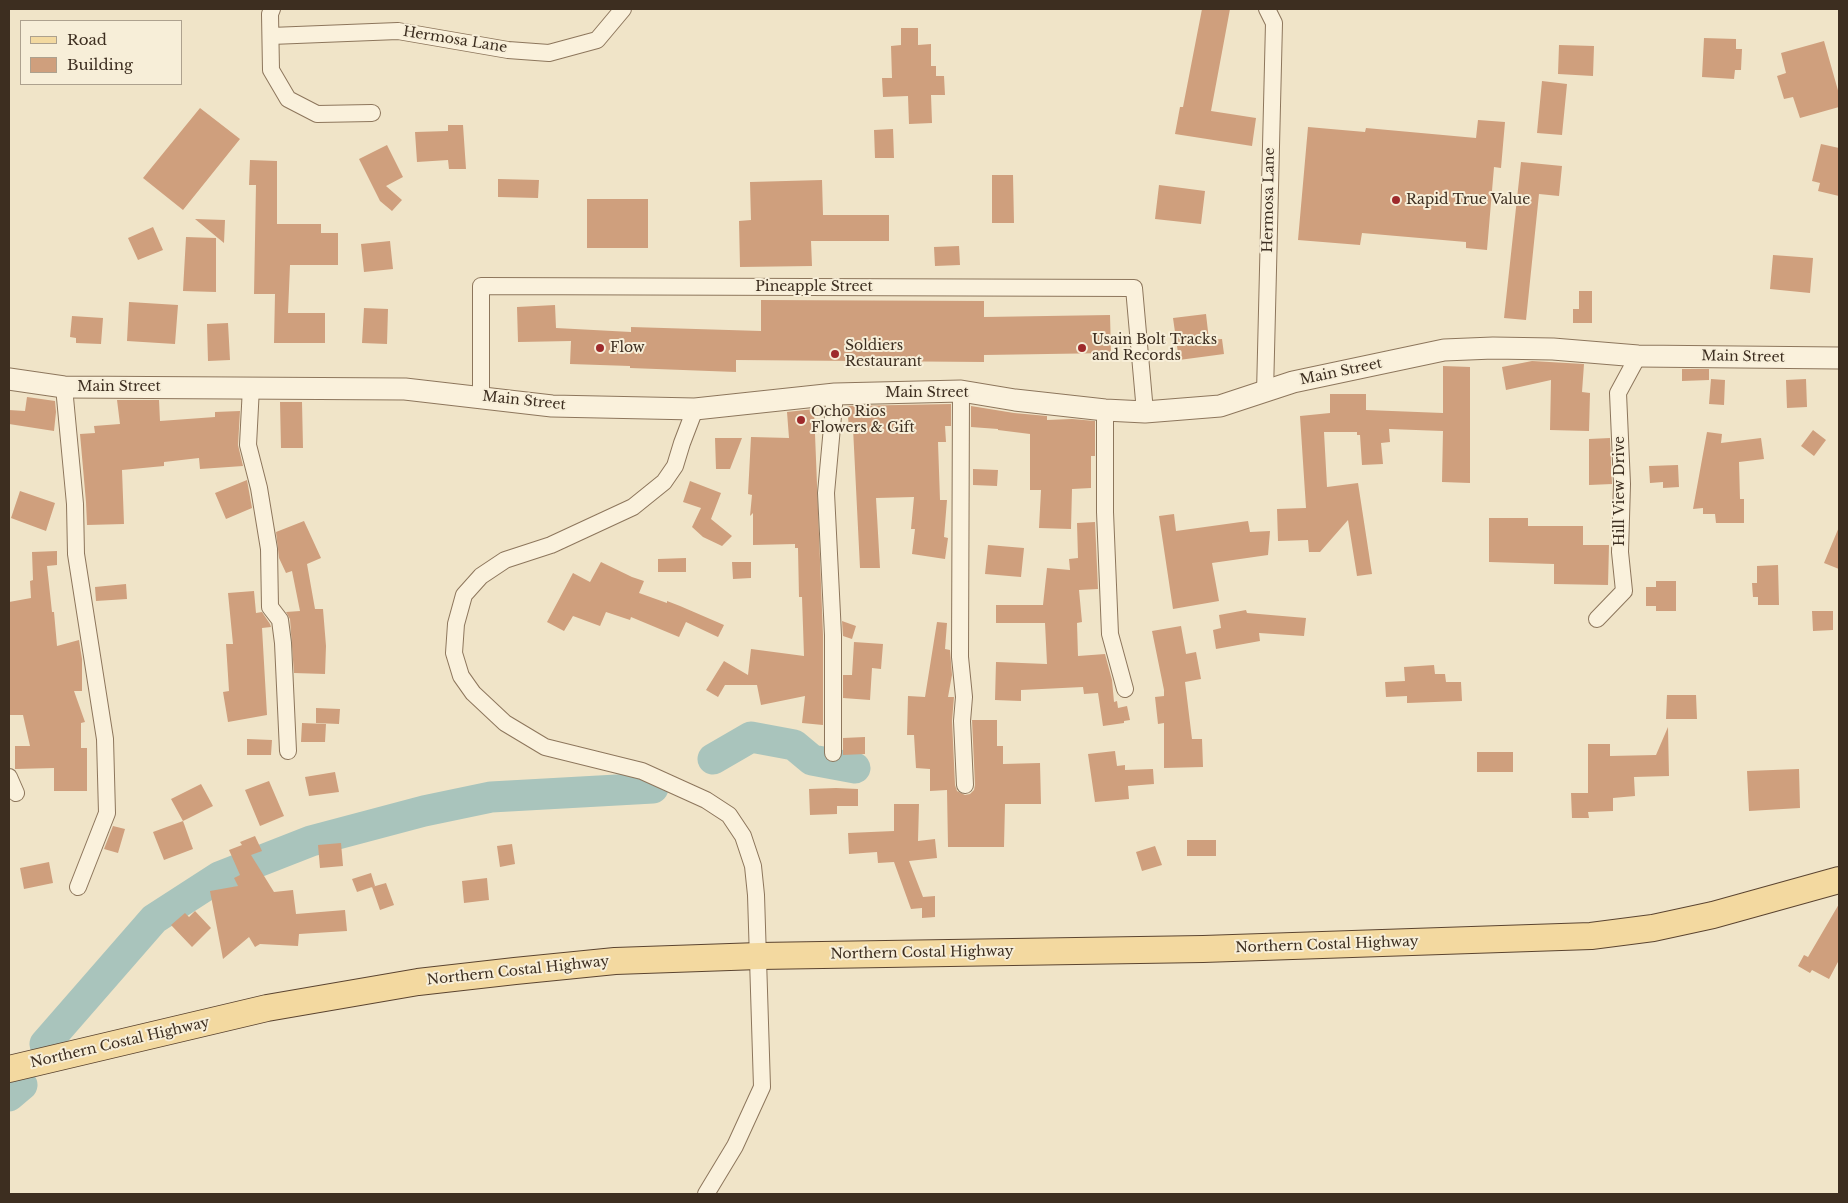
<!DOCTYPE html>
<style>
body{margin:0}
#map{position:relative;width:1848px;height:1203px;overflow:hidden;background:#f0e4c8;font-family:"Libre Baskerville",serif}
canvas{display:block}
.frame{position:absolute;inset:0;border:10px solid #3d2e20;pointer-events:none}
.legend{position:absolute;left:20px;top:20px;width:162px;height:65px;box-sizing:border-box;background:#f7eed8;border:1px solid #ada18e;margin:0;padding:6px 9px;list-style:none;font-size:15px;color:#3d2e20}
.legend li{display:flex;align-items:center;gap:10px;height:25px}
.legend b{width:25px;border:1px solid #ada18e}
</style>
<div id="map">
<canvas width="1848" height="1203"></canvas>
<div class="frame"></div>
<ul class="legend">
<li><b style="height:6px;background:#f3d9a0"></b>Road</li>
<li><b style="height:14px;background:#cf9f7d"></b>Building</li>
</ul>
</div>
<script>
const ctx = document.querySelector('canvas').getContext('2d');
ctx.lineJoin = 'round';
const toPath = rows => new Path2D(rows.map(r => 'M' + r).join(''));
function stroke(path, color, width, dash) { ctx.strokeStyle = color; ctx.lineWidth = width; ctx.lineCap = dash ? 'butt' : 'round'; ctx.setLineDash(dash || []); ctx.stroke(path); }
function paint(path, color) { ctx.fillStyle = color; ctx.fill(path, 'evenodd'); }
function drawText(font, color, halo, rows, align = 'center') {
  ctx.font = font + ' "Libre Baskerville",serif'; ctx.lineWidth = 4; ctx.setLineDash([]); ctx.textBaseline = 'middle'; ctx.strokeStyle = halo; ctx.fillStyle = color; for (const [text, x, y, turn = 0] of rows) {
    ctx.save(); ctx.translate(x, y); ctx.rotate((+turn || 0) * Math.PI / 180); ctx.textAlign = isNaN(turn) ? turn : align; if (halo) ctx.strokeText(text, 0, 0); ctx.fillText(text, 0, 0); ctx.restore();
  }
}
stroke(toPath([
 [713,759,751,737,794,745,812,760,855,768],
 [45,1044,154,919,219,877,311,841,424,811,491,797,653,788],
 [9,1096,22,1085]
]), '#a9c4bc', 31);
paint(toPath([
 [1202,9,1230,9,1211,111,1256,118,1252,146,1175,134,1180,107,1183,107],
 [901,28,918,28,918,45,931,44,931,66,936,66,936,76,944,76,945,95,931,95,932,123,909,124,908,96,883,97,882,78,892,78,891,46,901,45],
 [1704,38,1736,39,1736,49,1742,49,1741,70,1735,70,1734,79,1702,77],
 [1824,41,1839,94,1839,107,1800,118,1793,97,1784,99,1777,76,1786,73,1781,53],
 [1559,45,1594,46,1593,76,1558,74],
 [1542,81,1567,84,1562,135,1537,133],
 [200,108,240,139,183,210,143,178],
 [1478,120,1505,122,1501,168,1494,167,1487,250,1466,248,1466,242,1362,233,1360,245,1298,240,1308,127,1365,132,1366,128,1476,138],
 [448,125,463,125,466,169,449,169,448,160,417,162,415,132,448,131],
 [893,129,894,158,875,158,874,130],
 [1821,144,1839,148,1839,196,1818,191,1820,183,1812,181],
 [387,145,403,177,386,186,402,200,392,211,380,201,359,159],
 [250,160,277,161,277,224,321,224,321,233,338,233,338,265,290,265,288,313,325,313,325,343,274,343,275,294,254,294,256,185,249,185],
 [1521,162,1562,166,1559,196,1539,194,1526,320,1504,318],
 [992,175,1013,175,1014,223,992,223],
 [498,179,539,180,538,198,498,197],
 [822,180,823,215,889,215,889,241,811,241,812,266,740,267,739,221,751,220,750,182],
 [1159,185,1205,191,1201,224,1155,219],
 [587,199,648,199,648,248,587,248],
 [195,219,225,220,224,243],
 [153,227,163,250,138,260,128,238],
 [186,237,216,238,216,292,183,291],
 [390,241,393,269,364,272,361,244],
 [959,246,960,265,935,266,934,247],
 [1773,255,1813,258,1810,293,1770,289],
 [1579,291,1592,291,1592,323,1573,323,1573,309,1579,309],
 [761,300,984,301,984,317,1110,315,1111,353,984,355,984,362,736,360,736,372,630,368,630,366,570,364,571,341,518,342,517,307,555,305,556,328,631,332,631,327,761,331],
 [129,302,178,305,175,344,127,341],
 [364,308,388,309,387,344,362,343],
 [1206,314,1209,340,1222,339,1224,354,1179,360,1173,318],
 [72,316,103,318,101,344,76,343,76,338,70,337],
 [228,323,230,360,208,361,207,324],
 [1532,361,1584,364,1582,392,1590,393,1589,431,1550,430,1551,380,1506,390,1502,367],
 [1443,366,1470,367,1470,483,1442,482,1443,431,1389,429,1390,442,1381,443,1383,464,1362,465,1360,435,1357,435,1357,432,1324,432,1327,487,1358,483,1372,574,1357,576,1348,520,1320,552,1309,552,1308,540,1278,541,1277,509,1306,508,1300,416,1330,413,1330,394,1366,394,1366,410,1443,413],
 [1682,369,1709,369,1709,380,1682,381],
 [1711,379,1725,380,1724,405,1709,404],
 [1806,379,1807,407,1787,408,1786,380],
 [27,397,55,401,56,412,54,431,9,424,9,410,25,411],
 [117,400,159,400,160,421,215,417,215,412,240,411,238,445,243,466,200,469,199,458,164,462,164,466,122,470,124,524,87,525,86,502,80,434,95,433,94,426,120,424],
 [280,402,302,402,303,448,281,448],
 [951,404,951,426,945,426,946,442,938,442,940,500,947,500,944,537,948,538,945,559,912,554,915,529,911,529,914,497,876,498,880,568,860,568,853,428,849,428,847,406],
 [971,406,1014,413,1047,416,1047,420,1072,419,1095,421,1095,456,1091,456,1091,488,1072,489,1071,529,1039,528,1041,490,1030,490,1030,434,998,430,998,429,971,427],
 [814,409,823,635,823,725,802,723,805,696,761,705,757,685,725,685,718,697,706,690,724,661,748,675,751,649,804,656,802,597,799,597,798,548,795,548,795,544,753,545,753,513,750,516,752,495,748,494,751,437,789,438,787,412],
 [1813,430,1826,440,1814,456,1801,446],
 [1707,432,1722,434,1721,443,1761,438,1764,459,1739,462,1740,499,1744,499,1744,523,1716,523,1715,514,1703,514,1703,508,1693,509],
 [715,438,742,438,730,469,716,469],
 [1610,438,1612,484,1589,485,1589,439],
 [1678,465,1679,487,1663,488,1663,482,1650,483,1649,466],
 [973,469,998,470,997,486,973,485],
 [247,480,252,508,226,519,215,493],
 [690,481,721,493,711,519,732,536,722,546,703,537,692,527,701,508,683,502],
 [20,491,55,503,46,531,11,518],
 [1174,514,1176,531,1248,521,1250,532,1270,531,1268,555,1212,563,1219,601,1173,609,1159,516],
 [1489,518,1528,518,1528,526,1583,526,1583,545,1609,545,1608,585,1554,584,1554,564,1489,562],
 [304,521,321,558,307,564,315,609,323,609,326,646,325,674,294,673,290,619,286,612,300,611,292,571,286,573,279,558,276,532],
 [1095,522,1098,589,1079,590,1082,622,1077,623,1078,656,1105,654,1112,680,1114,702,1117,701,1118,708,1127,706,1130,720,1124,721,1124,723,1103,726,1098,693,1084,694,1083,687,1021,690,1021,701,995,700,996,662,1047,664,1045,623,996,623,996,605,1043,605,1047,568,1070,570,1069,559,1078,558,1077,523],
 [1839,527,1839,569,1824,563],
 [988,545,1024,548,1021,577,985,574],
 [57,551,57,565,47,566,52,612,54,612,57,646,79,640,82,659,82,691,74,691,85,722,81,723,81,748,87,748,87,791,54,791,54,768,15,769,15,746,30,746,23,715,9,715,9,602,31,598,30,581,33,580,32,552],
 [686,558,686,572,658,572,658,559],
 [601,562,632,577,644,581,639,593,667,603,667,601,680,606,724,625,718,637,686,622,679,637,631,617,630,620,606,612,600,626,573,616,564,631,547,622,573,573,590,582],
 [732,562,751,562,751,578,733,579],
 [1778,565,1779,605,1758,605,1758,597,1753,597,1752,583,1757,583,1757,566],
 [1656,581,1676,581,1676,611,1656,611,1656,606,1646,606,1646,587,1656,587],
 [126,584,127,599,96,601,95,587],
 [254,591,256,613,262,612,270,624,271,627,262,628,267,715,228,722,223,692,229,691,226,644,233,644,228,593],
 [1246,610,1247,613,1306,618,1304,636,1259,633,1260,641,1216,649,1213,630,1221,628,1219,615],
 [1812,611,1833,611,1833,630,1813,631],
 [842,621,856,626,852,639,843,636],
 [937,622,947,623,945,649,950,650,952,675,948,697,954,697,952,721,955,785,957,791,965,795,970,794,974,790,975,785,972,720,997,720,997,746,1003,746,1003,764,1040,763,1041,804,1005,804,1004,847,948,847,947,790,930,791,930,769,916,768,914,735,907,735,908,696,925,697],
 [1181,626,1186,654,1196,652,1201,679,1185,682,1192,739,1202,739,1203,767,1164,768,1164,723,1158,724,1155,697,1164,696,1164,690,1152,631],
 [854,642,883,644,881,669,872,668,870,700,843,698,843,675,852,675],
 [1434,665,1435,674,1445,674,1446,682,1461,682,1462,701,1407,703,1407,696,1386,697,1385,682,1405,681,1404,667],
 [1667,695,1696,695,1697,719,1666,719],
 [316,708,340,709,339,724,316,723],
 [302,723,326,724,325,742,301,742],
 [1668,727,1669,776,1634,777,1635,796,1613,798,1613,811,1588,812,1589,818,1572,818,1571,793,1588,793,1588,744,1610,744,1610,756,1656,755],
 [865,737,865,754,843,755,843,738],
 [247,739,272,740,271,755,247,755],
 [1115,751,1117,766,1125,765,1125,770,1153,769,1154,784,1128,786,1129,799,1095,802,1088,754],
 [1477,752,1513,752,1513,772,1477,772],
 [1799,769,1800,808,1749,811,1747,771],
 [335,772,339,792,309,796,305,777],
 [269,781,284,816,260,826,245,790],
 [201,784,213,806,183,821,171,799],
 [836,788,858,789,858,806,837,806,837,814,810,815,809,789],
 [894,804,919,804,918,841,935,839,937,858,909,861,923,897,935,896,935,917,922,918,922,908,911,909,894,862,878,863,877,852,849,854,848,833,894,831],
 [183,821,193,849,164,860,153,832],
 [113,826,125,829,118,853,104,849],
 [255,836,262,851,251,855,274,892,293,890,296,914,345,910,347,931,299,934,298,946,260,944,255,947,249,937,223,959,210,891,238,886,234,878,240,875,229,850,242,845,240,842],
 [1187,840,1216,840,1216,856,1187,856],
 [341,843,343,866,320,868,318,845],
 [512,844,515,864,500,867,497,846],
 [1155,846,1162,865,1142,871,1136,852],
 [49,862,53,883,24,889,20,868],
 [371,873,375,886,357,892,352,879],
 [487,878,489,900,464,903,462,881],
 [386,883,394,905,380,910,372,887],
 [1839,904,1839,960,1829,979,1812,970,1810,973,1798,966,1804,955,1808,957],
 [195,911,211,928,192,947,171,925,185,913,189,917]
]), '#cf9f7d');
const minor = toPath([
 [272,9,270,14,271,70,288,99,317,114,372,113],
 [271,36,398,31,508,50,549,53,597,40,623,9],
 [64,387,75,504,76,554,105,739,107,813,78,887],
 [251,387,248,445,259,488,269,549,270,607,280,620,283,643,288,751],
 [961,391,960,657,964,697,962,721,965,785],
 [1265,393,1274,23,1267,9],
 [481,397,481,286,1134,288,1145,412],
 [695,409,682,443,675,466,664,482,633,507,551,545,505,560,481,576,464,595,456,624,454,653,461,676,473,693,505,723,545,747,642,771,706,800,729,815,743,836,753,866,756,895,762,1087,735,1146,706,1194],
 [1105,410,1105,512,1110,634,1125,689],
 [1597,619,1624,591,1620,552,1622,484,1618,393,1638,356],
 [833,753,833,635,826,493,835,394],
 [9,777,16,793]
]);
const tertiary = toPath([
 [9,379,64,387,405,389,552,406,695,409,835,394,961,391,1015,400,1105,410,1145,412,1220,406,1293,382,1444,350,1493,348,1553,349,1638,356,1839,358]
]);
const primary = toPath([
 [9,1069,267,1008,418,982,515,971,615,961,759,956,1203,949,1591,936,1653,928,1713,915,1839,880]
]);
stroke(minor, '#8d765c', 18);
stroke(tertiary, '#8d765c', 23);
stroke(primary, '#5b4430', 28);
stroke(minor, '#faf1dc', 16);
stroke(tertiary, '#faf1dc', 21);
stroke(primary, '#f3d9a0', 26);
for (const [x, y, r, color] of [
 [1396,200,5,"#9e2a2b"],
 [600,348,5,"#9e2a2b"],
 [1082,348,5,"#9e2a2b"],
 [835,354,5,"#9e2a2b"],
 [801,420,5,"#9e2a2b"]
]) { const dot = new Path2D(); dot.arc(x, y, r, 0, 2 * Math.PI); ctx.fillStyle = color; ctx.fill(dot); stroke(dot, '#f7eed8', 2); }
drawText('14px', '#3d2e20', '#f7eed8', [
 ["Hermosa Lane",455,40,9],
 ["Hermosa Lane",1269,200,-89],
 ["Pineapple Street",814,287],
 ["Main Street",1743,357,1],
 ["Main Street",1341,372,-12],
 ["Main Street",119,387],
 ["Main Street",927,393],
 ["Main Street",524,401,6],
 ["Hill View Drive",1620,491,-90],
 ["Northern Costal Highway",1327,945,-2],
 ["Northern Costal Highway",922,953,-1],
 ["Northern Costal Highway",518,971,-6],
 ["Northern Costal Highway",120,1043,-13]
]);
drawText('14px', '#3d2e20', '#f7eed8', [
 ["Rapid True Value",1406,200],
 ["Usain Bolt Tracks",1092,340],
 ["and Records",1092,356],
 ["Soldiers",845,346],
 ["Restaurant",845,362],
 ["Flow",610,348],
 ["Ocho Rios",811,412],
 ["Flowers & Gift",811,428]
], 'left');
</script>
